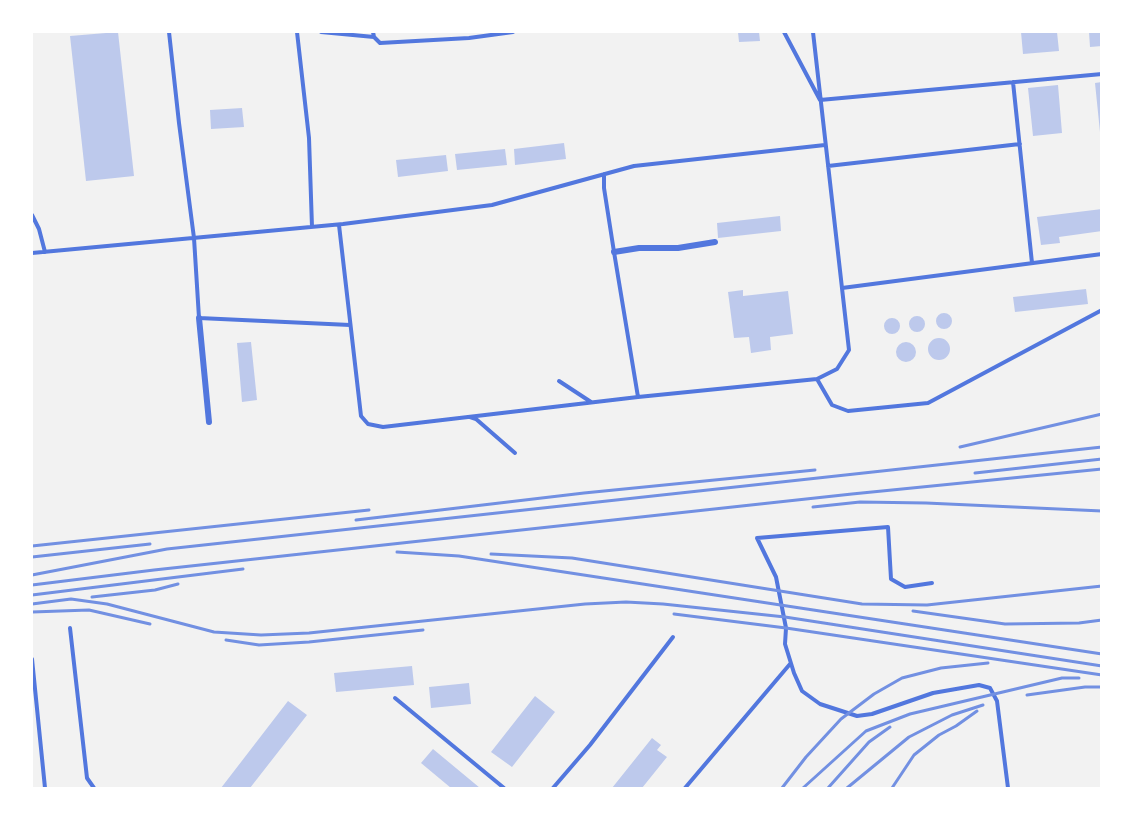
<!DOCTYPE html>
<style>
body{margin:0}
#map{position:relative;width:1133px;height:820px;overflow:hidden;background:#f2f2f2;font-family:"Public Sans",sans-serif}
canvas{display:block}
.frame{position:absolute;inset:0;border:33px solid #fff;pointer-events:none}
</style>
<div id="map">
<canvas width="1133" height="820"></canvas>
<div class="frame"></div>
</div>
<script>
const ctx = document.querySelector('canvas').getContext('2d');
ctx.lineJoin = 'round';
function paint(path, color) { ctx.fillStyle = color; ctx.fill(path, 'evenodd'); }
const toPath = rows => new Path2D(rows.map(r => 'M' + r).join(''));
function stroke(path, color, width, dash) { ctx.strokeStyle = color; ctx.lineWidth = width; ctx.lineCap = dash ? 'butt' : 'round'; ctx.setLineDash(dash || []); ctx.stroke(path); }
paint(toPath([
 [118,32,134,176,86,181,70,36],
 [738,32,759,32,760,41,739,42],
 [1021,32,1057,32,1059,51,1023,54],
 [1089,32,1102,32,1102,46,1090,47],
 [1102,82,1102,132,1100,132,1095,83],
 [1058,85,1062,133,1033,136,1028,88],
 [242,108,244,127,211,129,210,110],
 [564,143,566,159,515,165,514,149],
 [505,149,507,165,457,170,455,154],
 [446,155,448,171,398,177,396,160],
 [1102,209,1102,231,1059,237,1060,243,1041,245,1037,217],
 [780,216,781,231,718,238,717,223],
 [1086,289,1088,304,1015,312,1013,297],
 [743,290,743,296,788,291,793,334,770,337,771,350,751,353,749,337,734,338,728,292],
 '936 321a8 8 0 1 1 16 0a8 8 0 1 1-16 0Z',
 '909 324a8 8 0 1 1 16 0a8 8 0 1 1-16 0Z',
 '884 326a8 8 0 1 1 16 0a8 8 0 1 1-16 0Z',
 '928 349a11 11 0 1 1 22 0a11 11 0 1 1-22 0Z',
 '896 352a10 10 0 1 1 20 0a10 10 0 1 1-20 0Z',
 [251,342,257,400,242,402,237,343],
 [412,666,414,685,336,692,334,673],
 [469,683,471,704,431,708,429,687],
 [535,696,555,712,512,767,491,752],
 [288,701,307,715,250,788,221,788],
 [652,738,661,745,657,750,667,757,642,788,612,788],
 [433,749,480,788,451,788,421,763]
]), '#bdc9ec');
stroke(toPath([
 [169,32,179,123,194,238,199,318,350,325],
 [297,32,309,138,312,227],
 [321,32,374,37],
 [373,32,374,37,380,43,469,38,513,32],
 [784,32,820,100,1102,74],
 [1013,82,1032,263],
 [828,166,1020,144],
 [604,174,604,188,614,252,638,397],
 [32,215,39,229,45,252],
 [339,225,361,416,368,424,383,427,638,397,817,379,837,369,849,350,813,32],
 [32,253,343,224,492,205,634,166,825,145],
 [842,288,1102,254],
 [817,379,832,405,848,411,928,403,1102,310],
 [559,381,591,402],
 [470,417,476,419,515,453],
 [932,583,905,587,891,579,888,527,757,538,776,577,786,628,785,644,794,673,802,691,820,704,857,716,872,714,933,693,979,685,990,688,997,701,1008,788],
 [70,628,87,778,94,788],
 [32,659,45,788],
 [395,698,504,788],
 [553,788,590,745,673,637],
 [685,788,790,664]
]), '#5277de', 4);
stroke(toPath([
 [614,252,639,248,678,248,715,242],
 [199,318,209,422]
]), '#5277de', 6);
stroke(toPath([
 [960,447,1102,414],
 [975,473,1102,459],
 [813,507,860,502,926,503,1102,511],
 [356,520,584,493,815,470],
 [32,546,369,510],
 [397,552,459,556,1102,654],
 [491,554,572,558,862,604,927,605,1102,586],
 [32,557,150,544],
 [32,575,167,549,1102,447],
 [32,585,154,570,852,494,1102,469],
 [32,595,243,569],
 [92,597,155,590,178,584],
 [32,604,71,599,107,604,214,632,261,635,309,633,585,604,626,602,663,604,785,617,1102,666],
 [913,611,1005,624,1079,623,1102,620],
 [32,612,89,610,150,624],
 [674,614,786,628,1102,675],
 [226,640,259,645,309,642,423,630],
 [1027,695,1085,687,1102,687],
 [782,788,806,757,841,719,874,694,902,678,941,668,988,663],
 [803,788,866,731,910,714,1062,678,1079,678],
 [828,788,869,742,890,727],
 [847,788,909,737,952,715,983,705],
 [892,788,914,755,939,735,956,726,977,711]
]), '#7290e2', 3);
</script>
